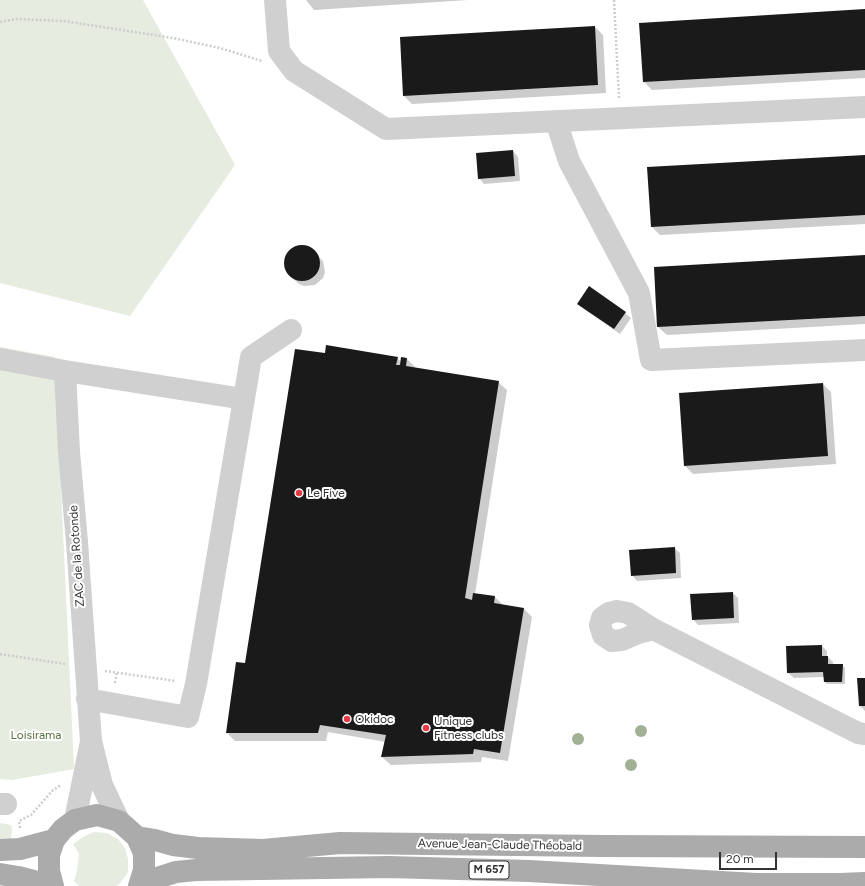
<!DOCTYPE html>
<meta charset="utf-8">
<style>
body{margin:0}
#map{position:relative;width:865px;height:886px;overflow:hidden;background:#fff;font-family:Figtree,sans-serif}
canvas{display:block}
.scale{position:absolute;left:719px;top:852px;width:58px;height:18px;box-sizing:border-box;border:2px solid #333;border-top:0;padding-left:5px;font-size:12px;line-height:14px;white-space:nowrap;color:#333;-webkit-text-stroke:3px #fff;paint-order:stroke}
</style>
<div id="map">
<canvas width="865" height="886"></canvas>
<div class="scale">20 m</div>
</div>
<script>
const ctx = document.querySelector('canvas').getContext('2d');
ctx.lineJoin = 'round';
function paint(path, color) { ctx.fillStyle = color; ctx.fill(path, 'evenodd'); }
const toPath = rows => new Path2D(rows.map(r => 'M' + r).join(''));
function stroke(path, color, width, dash) { ctx.strokeStyle = color; ctx.lineWidth = width; ctx.lineCap = dash ? 'butt' : 'round'; ctx.setLineDash(dash || []); ctx.stroke(path); }
function drawText(font, color, halo, rows, align = 'center') {
  ctx.font = font + ' Figtree,sans-serif'; ctx.lineWidth = 4; ctx.setLineDash([]); ctx.textBaseline = 'middle'; ctx.strokeStyle = halo; ctx.fillStyle = color; for (const [text, x, y, turn = 0] of rows) {
    ctx.save(); ctx.translate(x, y); ctx.rotate((+turn || 0) * Math.PI / 180); ctx.textAlign = isNaN(turn) ? turn : align; if (halo) ctx.strokeText(text, 0, 0); ctx.fillText(text, 0, 0); ctx.restore();
  }
}
paint(toPath([
 [0,0,143,0,235,165,130,316,0,283],
 [0,347,55,357,74,769,12,780,0,779],
 [0,823,11,825,12,828,11,842,0,841],
 [94,832,107,833,118,839,125,848,128,859,128,872,121,882,117,886,79,886,74,881,77,871,79,854,73,844,83,837]
]), '#e6ecdf');
paint(toPath([
 [306,0,468,0,314,10],
 [865,10,865,78,652,90,644,82],
 [595,27,603,35,606,93,412,104,404,96],
 [513,151,518,157,520,181,484,184,479,178],
 [865,156,865,224,660,235,652,227],
 [298,247,309,248,323,261,325,272,323,278,315,285,304,286,299,284,288,274,285,263,289,253],
 [865,256,865,324,667,335,658,327],
 [590,288,625,313,631,318,620,334,584,309],
 [326,354,397,358,401,362,407,359,415,367,415,368,498,382,507,390,475,594,495,597,503,605,524,609,532,617,508,761,482,757,481,762,391,765,382,757,386,742,328,732,326,741,235,741,227,733,246,664],
 [823,384,831,392,836,464,693,474,685,466],
 [674,548,680,553,681,578,637,581,632,575],
 [733,593,738,598,739,623,698,625,693,619],
 [822,646,827,651,827,656,833,662,833,665,842,665,845,668,845,684,827,684,825,682,824,677,794,678,788,673],
 [865,679,865,711,860,706]
]), '#0003');
paint(toPath([
 [865,9,865,70,643,82,639,23],
 [595,26,598,85,403,96,400,37],
 [513,150,515,176,478,179,476,153],
 [865,155,865,215,651,227,647,167],
 '284 263a18 18 0 1 1 36 0a18 18 0 1 1-36 0Z',
 [865,255,865,316,657,327,654,267],
 [589,286,626,312,614,329,577,304],
 [326,345,398,357,396,365,400,365,401,357,407,358,406,366,499,381,465,598,472,600,473,593,495,596,494,603,524,608,500,753,474,749,473,754,381,757,386,735,320,725,318,733,226,733,236,662,245,663,295,349,325,353],
 [823,383,828,456,684,466,679,393],
 [675,547,676,573,631,576,629,550],
 [733,592,734,618,692,620,690,594],
 [822,645,822,656,828,656,828,664,843,664,842,682,824,682,823,672,787,673,786,646],
 [857,678,865,678,865,706,859,706]
]), '#1a1a1a');
stroke(toPath([
 [614,0,619,98],
 [0,22,16,19,64,21,173,38,220,48,262,61],
 [0,654,65,664],
 [105,671,176,681],
 [115,683,117,672],
 [20,828,19,821,31,815,53,790,61,785]
]), '#cdcdcd', 2.5, [2, 2]);
stroke(toPath([
 [275,0,279,51,294,71,386,129,865,107],
 [556,121,569,161,639,293,651,360,865,350],
 [0,359,65,371,244,399],
 [65,371,69,452,77,542,91,741,102,785,119,821],
 [653,629,638,633,622,640,612,641,603,635,600,625,602,618,609,613,617,611,628,613,653,629,858,733,865,734],
 [87,699,188,717,196,684,251,357,291,330],
 [0,804,6,804],
 [75,820,90,746]
]), '#d0d0d0', 22);
stroke(toPath([
 [137,837,155,840,173,845,198,848,263,850,340,843,603,846,865,847],
 [0,850,20,849,54,840],
 [0,874,18,877,53,886],
 [53,886,49,871,49,855,54,840,63,829,75,820,97,815,119,821,137,837,144,853,144,870,139,886],
 [141,886,157,878,176,872,196,870,389,867,529,871,756,884,840,884,865,883]
]), '#ababab', 22);
ctx.fillStyle = '#a2b095';
for (const [x, y] of [
 [641,731],
 [578,739],
 [631,765]
]) { ctx.beginPath(); ctx.arc(x, y, 6, 0, 2 * Math.PI); ctx.fill(); }
for (const [x, y, r, color] of [
 [299,493,4,"#e63946"],
 [347,719,4,"#e63946"],
 [426,728,4,"#e63946"]
]) { const dot = new Path2D(); dot.arc(x, y, r, 0, 2 * Math.PI); ctx.fillStyle = color; ctx.fill(dot); stroke(dot, '#fff', 1.5); }
for (const [x, y, w] of [
 [489,870,40]
]) { const box = new Path2D(); box.roundRect(x - w / 2, y - 9, w, 18, 3); ctx.fillStyle = '#fff'; ctx.fill(box); stroke(box, '#333', 1); }
drawText('bold 11px', '#333', null, [
 ["M 657",489,870]
]);
drawText('12px', '#333', '#fff', [
 ["Le Five",307,493],
 ["Okidoc",355,719],
 ["Unique",434,721],
 ["Fitness clubs",434,735]
], 'left');
drawText('12px', '#333', '#fff', [
 ["ZAC de la Rotonde",77,556,-94],
 ["Avenue Jean-Claude Théobald",500,845,1]
]);
drawText('12px', '#56703f', '#fff', [
 ["Loisirama",36,735]
]);
</script>
